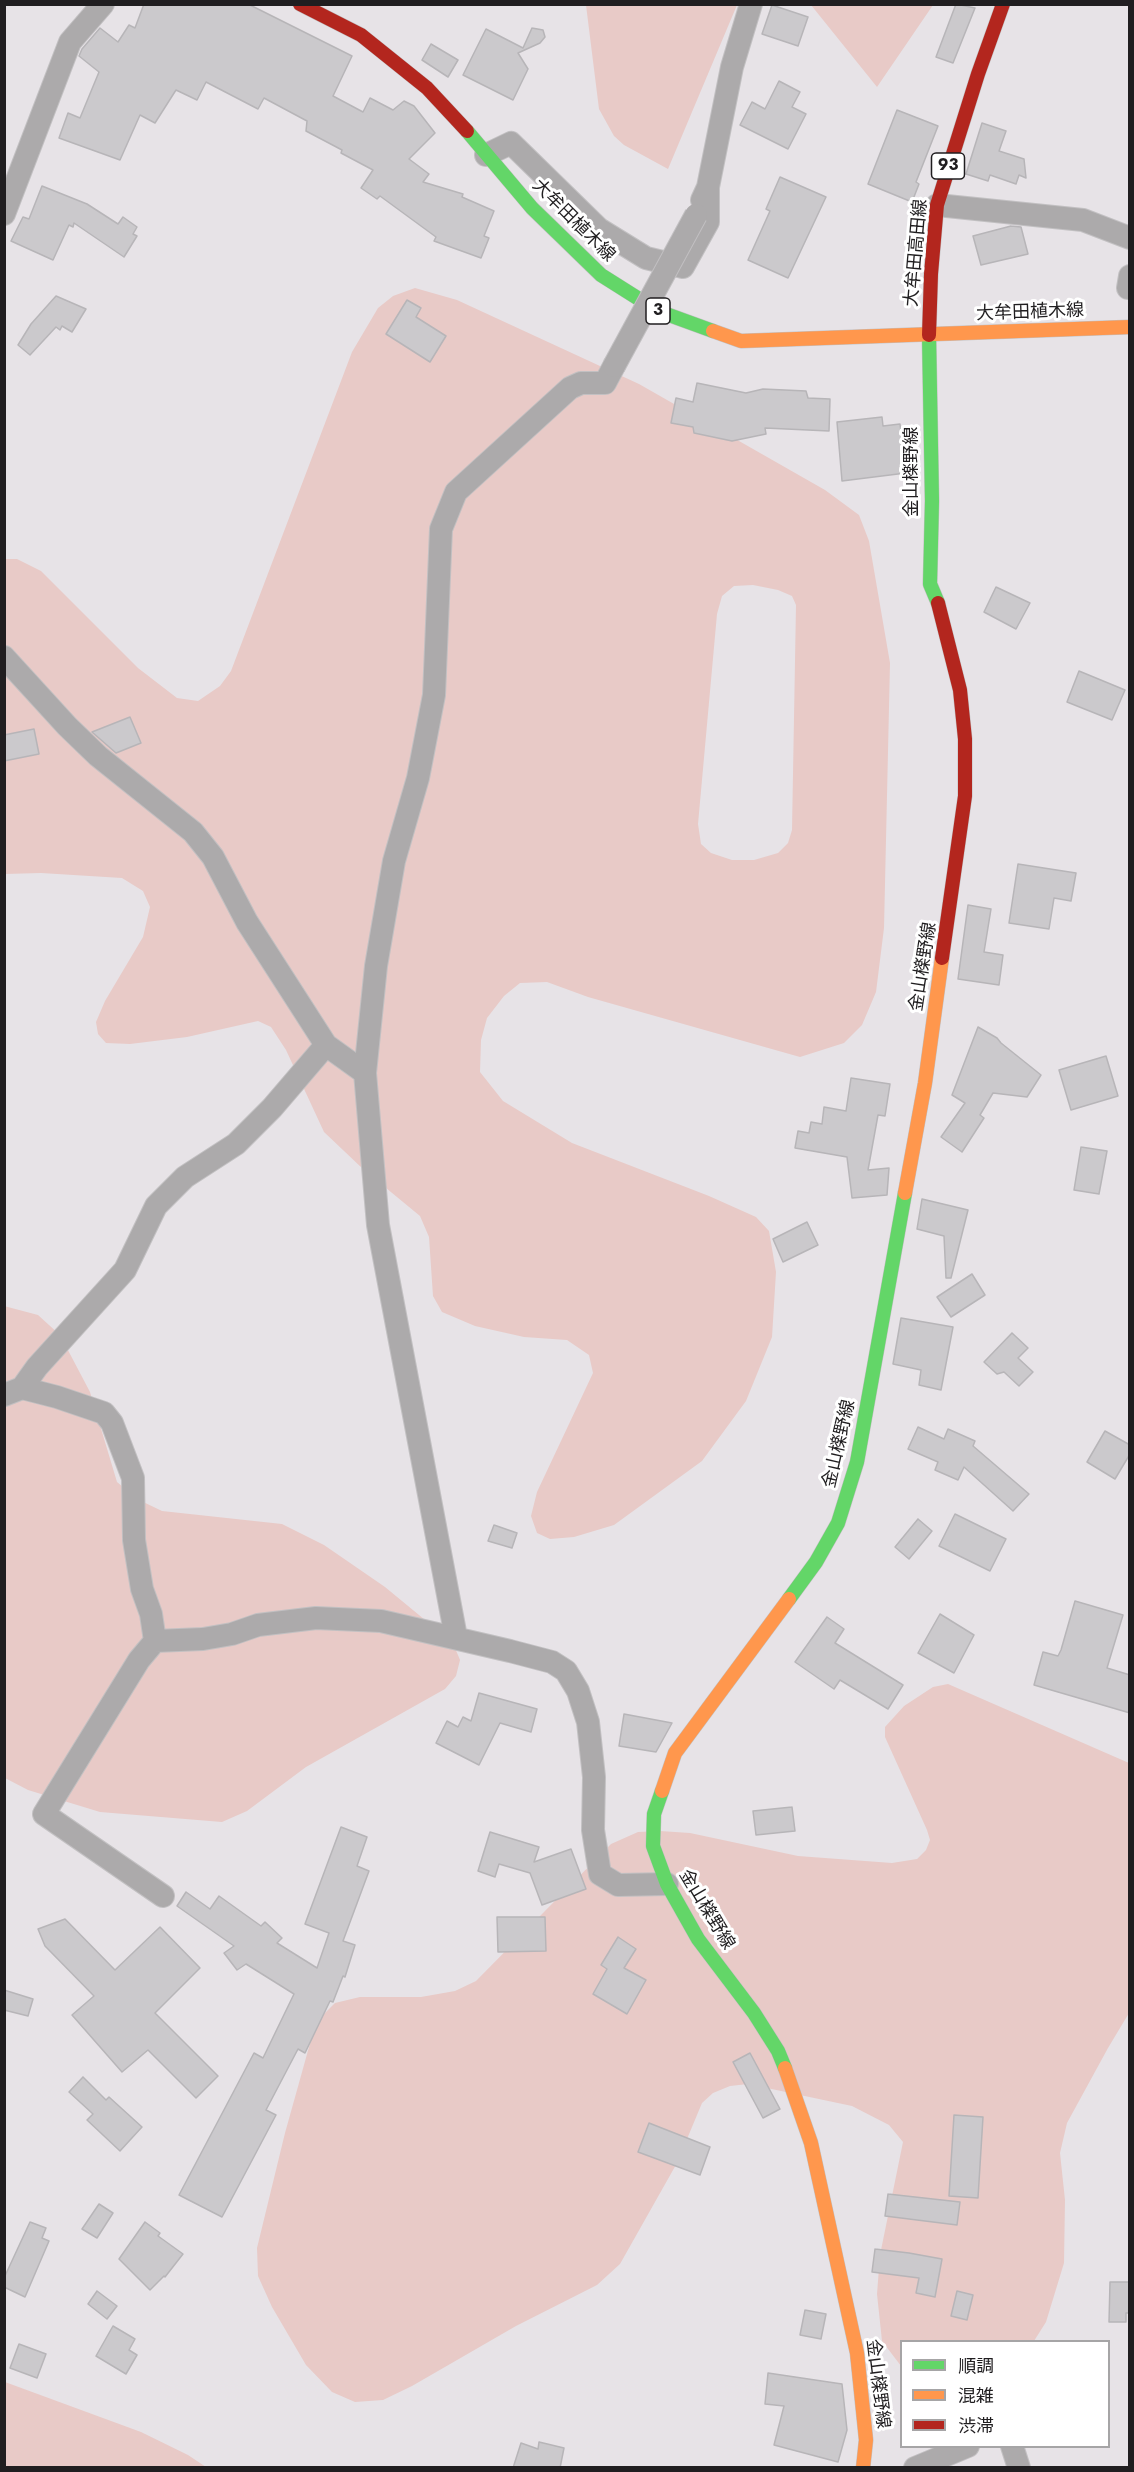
<!DOCTYPE html>
<meta charset="utf-8">
<style>
body{margin:0}
#map{position:relative;width:1134px;height:2472px;overflow:hidden;background:#e7e3e7;font-family:Jost,"Noto Sans JP",sans-serif}
canvas{display:block}
.frame{position:absolute;inset:0;border:6px solid #201e20;pointer-events:none}
.legend{position:absolute;left:900px;top:2340px;width:210px;height:108px;box-sizing:border-box;background:#fff;border:2px solid #a6a5a6;margin:0;padding:8px 10px;list-style:none;font-size:18px;color:#201e20}
.legend li{display:flex;align-items:center;gap:12px;height:30px}
.legend b{width:30px;border:2px solid #a6a5a6}
</style>
<div id="map">
<canvas width="1134" height="2472"></canvas>
<div class="frame"></div>
<ul class="legend">
<li><b style="height:8px;background:#63d668"></b>順調</li>
<li><b style="height:8px;background:#ff974d"></b>混雑</li>
<li><b style="height:8px;background:#b3261e"></b>渋滞</li>
</ul>
</div>
<script>
const ctx = document.querySelector('canvas').getContext('2d');
ctx.lineJoin = 'round';
function paint(path, color) { ctx.fillStyle = color; ctx.fill(path, 'evenodd'); }
const toPath = rows => new Path2D(rows.map(r => 'M' + r).join(''));
function stroke(path, color, width, dash) { ctx.strokeStyle = color; ctx.lineWidth = width; ctx.lineCap = dash ? 'butt' : 'round'; ctx.setLineDash(dash || []); ctx.stroke(path); }
function drawText(font, color, halo, rows, align = 'center') {
  ctx.font = font + ' Jost,"Noto Sans JP",sans-serif'; ctx.lineWidth = 6; ctx.setLineDash([]); ctx.textBaseline = 'middle'; ctx.strokeStyle = halo; ctx.fillStyle = color; for (const [text, x, y, turn = 0] of rows) {
    ctx.save(); ctx.translate(x, y); ctx.rotate((+turn || 0) * Math.PI / 180); ctx.textAlign = isNaN(turn) ? turn : align; if (halo) ctx.strokeText(text, 0, 0); ctx.fillText(text, 0, 0); ctx.restore();
  }
}
paint(toPath([
 [586,5,737,5,668,169,624,145,614,136,599,109],
 [811,5,933,5,877,87],
 [415,288,457,300,639,384,825,490,859,515,869,541,890,663,884,928,876,992,862,1025,844,1043,800,1057,588,997,547,982,520,983,504,996,487,1018,481,1040,480,1072,503,1101,572,1143,709,1196,756,1217,769,1231,776,1272,772,1337,746,1401,702,1461,614,1525,574,1537,550,1539,537,1533,531,1516,537,1492,593,1373,589,1355,567,1340,524,1337,475,1326,442,1312,433,1296,429,1237,420,1216,363,1169,324,1132,286,1050,271,1027,258,1021,187,1037,130,1044,106,1043,98,1034,96,1022,105,1001,143,937,150,907,143,891,122,878,41,873,5,874,4,559,17,559,41,571,138,668,177,698,198,701,220,686,231,671,352,352,378,308,393,296],
 [753,585,778,590,792,596,796,605,792,830,788,843,778,853,754,860,732,860,711,853,701,844,698,824,717,614,722,596,734,586],
 [4,1306,38,1315,60,1335,90,1392,117,1482,137,1499,162,1511,282,1524,324,1545,385,1587,453,1643,460,1660,456,1676,445,1689,306,1767,247,1811,222,1822,100,1812,28,1790,5,1778],
 [948,1684,1129,1763,1129,2013,1108,2048,1067,2123,1060,2153,1065,2200,1064,2263,1046,2322,1034,2341,902,2342,901,2366,882,2341,877,2294,880,2255,903,2142,889,2125,852,2106,748,2084,730,2086,713,2093,702,2103,677,2163,620,2264,597,2285,516,2326,412,2386,383,2400,355,2402,332,2392,306,2365,272,2307,258,2276,257,2248,285,2133,316,2022,335,2003,360,1997,421,1997,455,1991,476,1981,611,1844,638,1832,660,1831,690,1833,798,1856,892,1863,917,1859,926,1850,930,1840,927,1830,885,1737,885,1727,904,1706,933,1687],
 [5,2382,141,2432,188,2455,206,2467,5,2467]
]), '#e8cac7');
const building = toPath([
 [144,4,248,4,352,56,333,96,363,112,370,98,393,110,404,101,414,106,435,133,409,159,429,174,423,182,463,194,462,197,494,211,484,236,489,238,481,258,434,241,436,237,380,196,377,199,361,188,373,170,341,153,342,150,306,131,307,121,264,98,258,109,206,82,197,100,176,90,155,123,140,115,120,160,59,138,68,113,80,118,99,72,79,56,82,49,100,28,118,42,129,25,135,28,144,4],
 [956,4,975,8,953,63,936,57,956,4],
 [772,5,808,17,798,46,762,34,772,5],
 [532,28,543,30,545,37,540,43,518,53,528,69,513,100,463,75,486,29,523,48,532,28],
 [431,44,458,60,448,77,422,60,431,44],
 [779,81,800,92,792,107,806,114,788,149,740,125,752,102,765,109,779,81],
 [897,110,938,126,916,182,919,184,912,202,868,184,897,110],
 [982,123,1006,131,999,151,1024,159,1026,178,1019,175,1016,184,990,175,988,181,966,174,982,123],
 [780,177,826,197,788,278,748,260,770,211,766,209,780,177],
 [42,186,87,204,118,224,123,217,137,227,133,234,137,236,124,257,74,223,73,227,69,225,53,260,11,241,23,217,29,219,42,186],
 [1011,226,1021,227,1028,254,981,265,973,236,1011,226],
 [56,296,86,309,72,332,62,326,60,330,56,327,30,355,18,345,31,324,56,296],
 [407,300,421,308,416,317,446,336,430,362,386,334,407,300],
 [697,383,746,393,763,389,806,391,808,398,830,399,829,431,765,428,766,434,732,441,694,433,693,427,671,423,676,398,693,402,697,383],
 [882,417,883,426,900,424,906,473,842,481,837,422,882,417],
 [996,587,1030,603,1016,629,984,612,996,587],
 [1079,671,1125,690,1112,720,1067,702,1079,671],
 [130,717,141,743,116,753,92,732,130,717],
 [34,729,39,754,4,761,4,735,34,729],
 [1018,864,1076,873,1071,901,1054,898,1049,929,1009,923,1018,864],
 [968,905,991,909,984,952,1003,955,999,985,958,979,968,905],
 [978,1027,997,1038,1001,1043,1041,1075,1027,1097,993,1093,980,1115,984,1118,962,1152,941,1137,965,1103,952,1095,978,1027],
 [1106,1056,1118,1096,1071,1110,1059,1070,1106,1056],
 [851,1078,890,1084,885,1116,878,1115,868,1170,889,1168,887,1195,852,1198,847,1157,795,1148,798,1131,809,1133,811,1122,822,1124,824,1107,846,1111,851,1078],
 [1081,1147,1107,1151,1099,1194,1074,1190,1081,1147],
 [922,1199,968,1210,951,1278,946,1278,944,1236,917,1229,922,1199],
 [807,1222,818,1245,783,1262,773,1239,807,1222],
 [972,1274,985,1295,951,1317,937,1297,972,1274],
 [901,1318,953,1327,941,1390,919,1385,921,1370,893,1364,901,1318],
 [1012,1333,1028,1348,1018,1358,1033,1372,1019,1386,1004,1372,997,1374,984,1362,1012,1333],
 [918,1427,944,1439,948,1429,975,1441,973,1446,1029,1494,1013,1511,964,1467,958,1480,935,1470,938,1462,908,1449,918,1427],
 [1105,1431,1130,1445,1130,1454,1115,1479,1087,1462,1105,1431],
 [955,1514,1006,1539,990,1571,939,1546,955,1514],
 [918,1519,932,1531,909,1559,895,1547,918,1519],
 [494,1525,517,1533,512,1548,488,1541,494,1525],
 [1075,1601,1123,1615,1107,1668,1130,1675,1130,1713,1034,1685,1043,1652,1058,1656,1061,1650,1075,1601],
 [940,1614,974,1635,954,1673,918,1653,940,1614],
 [827,1617,844,1629,835,1643,903,1685,888,1709,840,1680,834,1689,795,1662,827,1617],
 [479,1693,537,1709,531,1732,500,1723,479,1765,436,1743,447,1721,458,1727,463,1717,471,1721,479,1693],
 [624,1714,672,1723,656,1752,619,1746,624,1714],
 [792,1807,795,1831,756,1835,753,1811,792,1807],
 [341,1827,367,1837,357,1866,369,1871,343,1941,355,1945,345,1977,343,1976,333,2002,330,2001,305,2053,298,2049,266,2110,276,2115,222,2217,179,2195,254,2053,263,2058,294,1994,246,1964,237,1970,224,1953,234,1946,177,1906,186,1892,210,1909,219,1896,261,1926,265,1922,282,1938,277,1943,317,1968,329,1933,305,1924,341,1827],
 [490,1832,539,1847,534,1862,571,1849,586,1889,542,1905,530,1873,499,1864,495,1877,478,1871,490,1832],
 [497,1917,545,1917,546,1951,498,1952,497,1917],
 [65,1919,115,1970,160,1927,200,1968,155,2013,218,2076,196,2098,148,2050,122,2072,72,2015,94,1996,45,1946,38,1929,65,1919],
 [618,1937,636,1949,624,1968,646,1980,627,2014,593,1994,607,1969,601,1965,618,1937],
 [4,1990,33,1999,28,2016,4,2010,4,1990],
 [750,2053,780,2109,763,2118,733,2062,750,2053],
 [83,2077,106,2100,109,2097,142,2127,120,2151,87,2120,93,2114,69,2092,83,2077],
 [954,2115,983,2117,978,2198,949,2196,954,2115],
 [649,2123,710,2147,700,2175,638,2152,649,2123],
 [888,2194,960,2202,957,2225,885,2216,888,2194],
 [99,2204,113,2213,97,2238,82,2229,99,2204],
 [30,2222,46,2228,42,2238,49,2241,25,2297,4,2287,4,2278,30,2222],
 [145,2222,160,2233,158,2236,183,2254,165,2277,164,2276,150,2290,119,2259,145,2222],
 [875,2249,909,2253,942,2259,935,2297,916,2293,919,2278,872,2272,875,2249],
 [1110,2282,1130,2282,1130,2313,1126,2313,1126,2322,1109,2322,1110,2282],
 [97,2291,117,2306,107,2319,88,2304,97,2291],
 [957,2291,973,2295,967,2320,951,2316,957,2291],
 [805,2310,826,2314,821,2339,800,2335,805,2310],
 [113,2326,135,2339,129,2350,137,2355,126,2374,96,2356,113,2326],
 [19,2344,46,2354,37,2378,10,2368,19,2344],
 [768,2373,842,2384,847,2430,838,2462,774,2445,784,2406,765,2404,768,2373],
 [539,2442,564,2448,560,2468,513,2468,521,2443,538,2449,539,2442]
]);
paint(building, '#cbc9cc');
stroke(building, '#b7b5b8', 1.5);
const street = toPath([
 [486,155,511,143,599,229,646,258,683,267,708,222,708,187],
 [702,200,708,187,732,67,751,4],
 [937,205,1083,220,1130,238],
 [4,214,70,42,103,4],
 [1128,288,1130,276],
 [4,657,67,726,98,756,193,832,213,857,247,922,326,1045,365,1073],
 [22,1388,57,1397,104,1413,112,1423,133,1478,134,1540,142,1589,151,1614,155,1641],
 [4,1395,22,1388,37,1367,125,1270,156,1206,185,1177,236,1144,272,1108,326,1045],
 [456,1637,378,1225,365,1073,376,966,394,861,418,778,434,695,441,529,456,492,570,388,581,383,605,383,614,366],
 [163,1896,44,1814,139,1660,155,1641,203,1639,232,1634,258,1625,316,1618,381,1621,510,1651,552,1662,566,1671,578,1691,588,1722,594,1777,593,1830,600,1874,618,1885,667,1884],
 [1012,2446,1019,2468],
 [915,2468,968,2446]
]);
const fast = toPath([
 [467,131,532,208,601,275,658,311,713,331],
 [929,335,932,501,930,584,938,603],
 [789,1599,816,1562,838,1523,857,1462,905,1193],
 [662,1791,654,1814,653,1846,667,1884,698,1939,754,2013,778,2051,785,2068]
]);
const slow = toPath([
 [713,331,741,341,1130,327],
 [905,1193,925,1083,942,958],
 [662,1791,675,1753,789,1599],
 [785,2068,811,2143,857,2353,866,2440,863,2468]
]);
const jam = toPath([
 [300,4,361,35,427,88,467,131],
 [929,335,931,274,937,205,978,74,1003,4],
 [938,603,960,690,965,739,965,796,942,958]
]);
stroke(street, '#c2c0c2', 24);
stroke(fast, '#c2c0c2', 15);
stroke(slow, '#c2c0c2', 15);
stroke(jam, '#c2c0c2', 15);
stroke(street, '#acaaab', 22);
stroke(fast, '#63d668', 14);
stroke(slow, '#ff974d', 14);
stroke(jam, '#b3261e', 14);
const streetBridge = toPath([
 [614,366,696,215]
]);
stroke(streetBridge, '#c2c0c2', 24, []);
stroke(streetBridge, '#acaaab', 22);
for (const [x, y, w] of [
 [948,166,33],
 [658,311,24]
]) { const box = new Path2D(); box.roundRect(x - w / 2, y - 13, w, 26, 4.5); ctx.fillStyle = '#fff'; ctx.fill(box); stroke(box, '#201e20', 1.5); }
drawText('bold 16px', '#201e20', null, [
 ["93",948,166],
 ["3",658,311]
]);
drawText('18px', '#201e20', '#fff', [
 ["大牟田植木線",573,221,45],
 ["大牟田高田線",917,253,-85],
 ["大牟田植木線",1030,313,-2],
 ["金山檪野線",913,472,-90],
 ["金山檪野線",924,967,-81],
 ["金山檪野線",840,1444,-77],
 ["金山檪野線",706,1910,59],
 ["金山檪野線",877,2384,83]
]);
</script>
